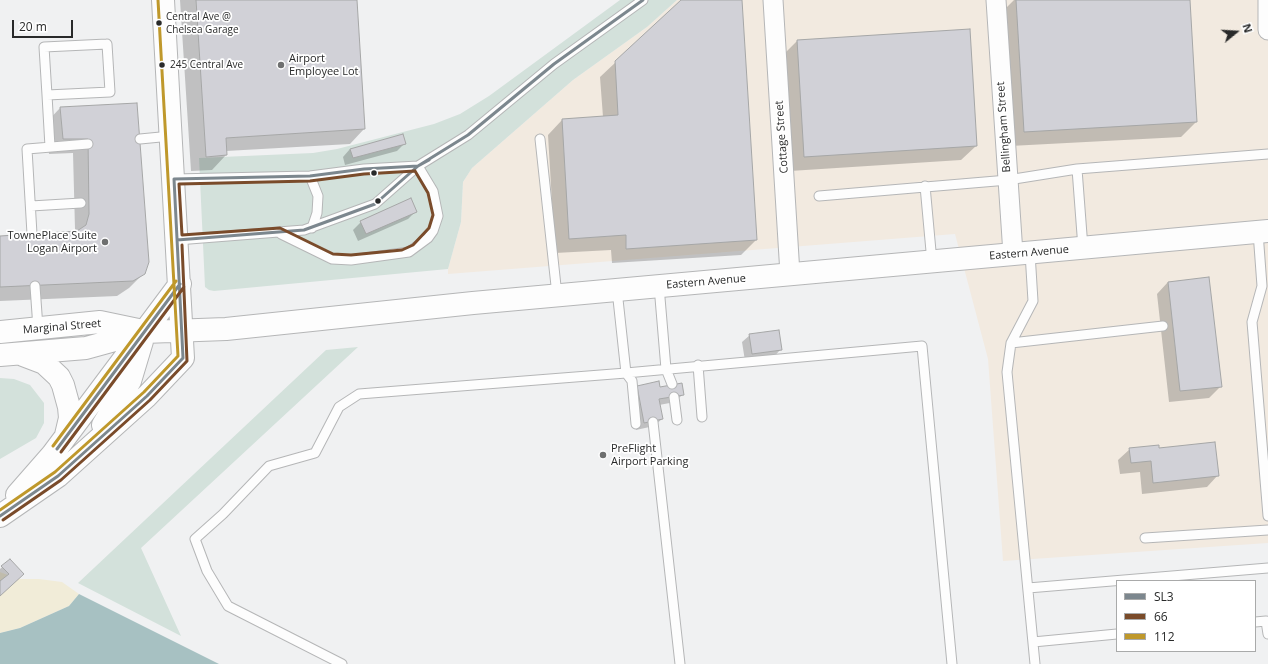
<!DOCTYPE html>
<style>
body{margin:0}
#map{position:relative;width:1268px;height:664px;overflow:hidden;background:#f0f1f2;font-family:"Open Sans",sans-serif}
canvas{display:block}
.legend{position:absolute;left:1116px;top:580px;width:140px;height:72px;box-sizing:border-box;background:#fff;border:1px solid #a9aaaa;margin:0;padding:5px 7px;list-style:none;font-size:12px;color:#292a2a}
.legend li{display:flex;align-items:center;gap:8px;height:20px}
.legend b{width:20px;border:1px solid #a9aaaa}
.north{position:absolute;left:1216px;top:12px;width:40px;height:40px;-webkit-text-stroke:3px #fff;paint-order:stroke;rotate:72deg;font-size:11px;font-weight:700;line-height:16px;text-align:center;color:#292a2a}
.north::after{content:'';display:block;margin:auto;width:14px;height:18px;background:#292a2a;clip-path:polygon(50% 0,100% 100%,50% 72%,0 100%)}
.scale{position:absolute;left:12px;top:20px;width:61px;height:18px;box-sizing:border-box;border:2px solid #292a2a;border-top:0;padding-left:5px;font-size:12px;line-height:14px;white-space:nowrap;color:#292a2a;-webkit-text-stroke:3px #fff;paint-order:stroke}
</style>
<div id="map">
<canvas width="1268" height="664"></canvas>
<ul class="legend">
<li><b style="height:5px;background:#7c878e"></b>SL3</li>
<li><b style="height:5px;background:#7a4b2a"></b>66</li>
<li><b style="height:5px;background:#bf982b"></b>112</li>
</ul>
<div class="north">N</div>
<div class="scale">20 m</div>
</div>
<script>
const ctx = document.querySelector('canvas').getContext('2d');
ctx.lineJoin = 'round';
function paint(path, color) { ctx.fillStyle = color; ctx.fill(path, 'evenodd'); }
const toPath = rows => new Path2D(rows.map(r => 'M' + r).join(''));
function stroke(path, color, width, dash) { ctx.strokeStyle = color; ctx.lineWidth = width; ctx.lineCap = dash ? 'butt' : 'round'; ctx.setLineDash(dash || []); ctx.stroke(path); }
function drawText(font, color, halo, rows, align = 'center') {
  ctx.font = font + ' "Open Sans",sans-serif'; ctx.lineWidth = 3.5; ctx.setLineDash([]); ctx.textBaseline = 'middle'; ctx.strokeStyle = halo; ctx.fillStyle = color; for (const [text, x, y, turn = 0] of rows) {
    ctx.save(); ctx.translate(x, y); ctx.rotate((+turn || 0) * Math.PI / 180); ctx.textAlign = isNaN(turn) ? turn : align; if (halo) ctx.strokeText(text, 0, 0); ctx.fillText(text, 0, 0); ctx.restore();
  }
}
paint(toPath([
 [677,0,1268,0,1268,543,1003,561,988,359,955,234,448,274,448,269,461,222,463,182,472,168,573,80,647,27]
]), '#f2eae0');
paint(toPath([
 [620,0,677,0,647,27,573,80,472,168,463,182,461,222,448,269,214,291,209,290,205,287,199,158,313,153,337,149,434,124,460,114,489,96],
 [358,347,141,548,181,636,78,583,326,350],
 [0,378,14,379,30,385,44,403,44,423,36,438,0,459]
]), '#d3e1db');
paint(toPath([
 [0,572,18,579,39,579,62,582,79,594,69,606,20,628,0,633]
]), '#f1ecd8');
paint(toPath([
 [79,594,219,664,0,664,0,633,20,628,69,606]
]), '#a7c1c2');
paint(toPath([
 [180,0,356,0,364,129,350,144,226,151,226,155,212,170,191,171],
 [682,0,741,0,756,240,741,255,612,263,611,250,555,253,548,135,562,120,603,117,600,77],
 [1014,0,1189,0,1196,122,1181,137,1010,146,1002,12],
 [797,41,976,146,961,160,790,171,783,55],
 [137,104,144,273,129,288,117,296,0,301,0,237,74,232,75,229,73,153,49,154,46,123,60,108],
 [405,143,397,151,345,165,343,157,350,149],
 [415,212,408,219,358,241,353,230,361,222],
 [1168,282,1221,386,1209,398,1169,402,1157,294],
 [750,335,780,350,773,358,745,361,742,342],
 [637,387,659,388,683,394,675,402,659,405,662,419,654,426,636,430,630,394],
 [1130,449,1158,449,1218,475,1207,487,1142,494,1140,472,1120,474,1118,460],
 [10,560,22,574,0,595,0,569]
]), '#0003');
const building = toPath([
 [196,0,357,0,365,129,226,138,227,155,206,157,196,0],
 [681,0,742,0,757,240,626,249,626,235,569,239,562,119,618,115,615,61,681,0],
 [1016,0,1190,0,1197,122,1024,132,1016,0],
 [970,29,977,146,804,157,797,40,970,29],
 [137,103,149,262,145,274,133,281,0,287,0,236,77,231,86,225,89,214,88,139,63,139,60,107,137,103],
 [403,134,406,144,353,158,350,149,403,134],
 [411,198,417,212,366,234,360,221,411,198],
 [1209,277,1222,387,1180,391,1168,282,1209,277],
 [779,330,782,350,752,354,749,334,779,330],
 [659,381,660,387,682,383,684,395,659,399,663,419,644,423,637,386,659,381],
 [1215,442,1219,476,1153,483,1151,461,1131,463,1129,448,1159,445,1159,448,1215,442],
 [10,559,24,574,0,596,0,581,9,574,1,566,10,559]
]);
paint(building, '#d1d1d7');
stroke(building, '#a6a7a7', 1);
const lane = toPath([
 [107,44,110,92,47,95,44,47,107,44],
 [47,95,50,147],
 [140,139,171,136],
 [540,139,557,295],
 [1077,169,1083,248],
 [310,176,318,196,317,213,312,228],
 [174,179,310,176,364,169,418,166],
 [925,186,932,262],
 [819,196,1008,180,1077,169,1268,154],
 [31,206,81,203],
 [1258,232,1262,286,1252,322,1268,516],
 [32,234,27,149,88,144],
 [281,234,332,259,351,260,409,252,428,238,433,231,438,216,433,191,418,166],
 [177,240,304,230,375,204,418,166,468,135,554,64,643,0],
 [1030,253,1033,301,1011,343,1007,372,1035,664],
 [35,286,38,328],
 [659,286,666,369,672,384],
 [617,290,626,373,632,381,636,424],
 [1011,343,1163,326],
 [698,365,702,417],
 [674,397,677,420],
 [653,422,680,664],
 [1145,538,1268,530],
 [1028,588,1268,568],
 [1255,622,1266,621,1268,634],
 [1033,642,1117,634],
 [342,664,228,606,207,571,195,539,223,514,269,466,315,453,339,407,359,394,626,373,922,346,952,664]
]);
const street = toPath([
 [773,0,790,274],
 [996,0,1013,254],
 [1268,0,1268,30]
]);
const secondary = toPath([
 [0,332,100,322,143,331],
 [0,355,86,348,144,332,226,329,473,303,1268,231],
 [23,355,44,363,59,377,63,385,69,407,70,418,66,435],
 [103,425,130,381,142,341],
 [17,495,52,455,180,284],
 [0,516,58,476,147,396,183,358,163,0]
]);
stroke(lane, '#b5b6b7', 11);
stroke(street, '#b5b6b7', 21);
stroke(secondary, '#b5b6b7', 24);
stroke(lane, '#fdfdfd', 9);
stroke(street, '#fdfdfd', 19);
stroke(secondary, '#fdfdfd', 22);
stroke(toPath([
 [177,240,304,230,375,204,418,166,429,160],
 [57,449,180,284],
 [0,516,58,476,147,396,183,358,174,179,310,176,364,169,418,166,468,135,554,64,643,0]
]), '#7c878e', 3);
stroke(toPath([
 [415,171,428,193,433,215,429,228,413,245,402,250,351,255,333,254,280,228,182,235,179,184,310,181,364,174,415,171],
 [61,452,184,287],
 [3,520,61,480,150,400,187,361,182,245]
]), '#7a4b2a', 3);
stroke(toPath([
 [53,446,176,281],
 [0,510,55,472,144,392,178,356,158,0]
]), '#bf982b', 3);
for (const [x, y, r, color] of [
 [159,23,3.5,"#292a2a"],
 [162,65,3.5,"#292a2a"],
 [281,65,4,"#6f7070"],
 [374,173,3.5,"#292a2a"],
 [378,201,3.5,"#292a2a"],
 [105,242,4,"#6f7070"],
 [603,455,4,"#6f7070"]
]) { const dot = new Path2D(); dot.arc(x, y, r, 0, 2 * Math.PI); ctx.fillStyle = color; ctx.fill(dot); stroke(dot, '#fff', 1.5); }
drawText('10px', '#292a2a', '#fff', [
 ["Central Ave @",166,17],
 ["Chelsea Garage",166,30],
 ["245 Central Ave",170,65]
], 'left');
drawText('11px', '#292a2a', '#fff', [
 ["Airport",289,59],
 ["Employee Lot",289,72],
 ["TownePlace Suite",97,236,"right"],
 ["Logan Airport",97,249,"right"],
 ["PreFlight",611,449],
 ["Airport Parking",611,462]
], 'left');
drawText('11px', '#292a2a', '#fff', [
 ["Bellingham Street",1004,127,-94],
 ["Cottage Street",782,137,-94],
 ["Eastern Avenue",1029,253,-5],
 ["Eastern Avenue",706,282,-5],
 ["Marginal Street",62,327,-5]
]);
</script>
